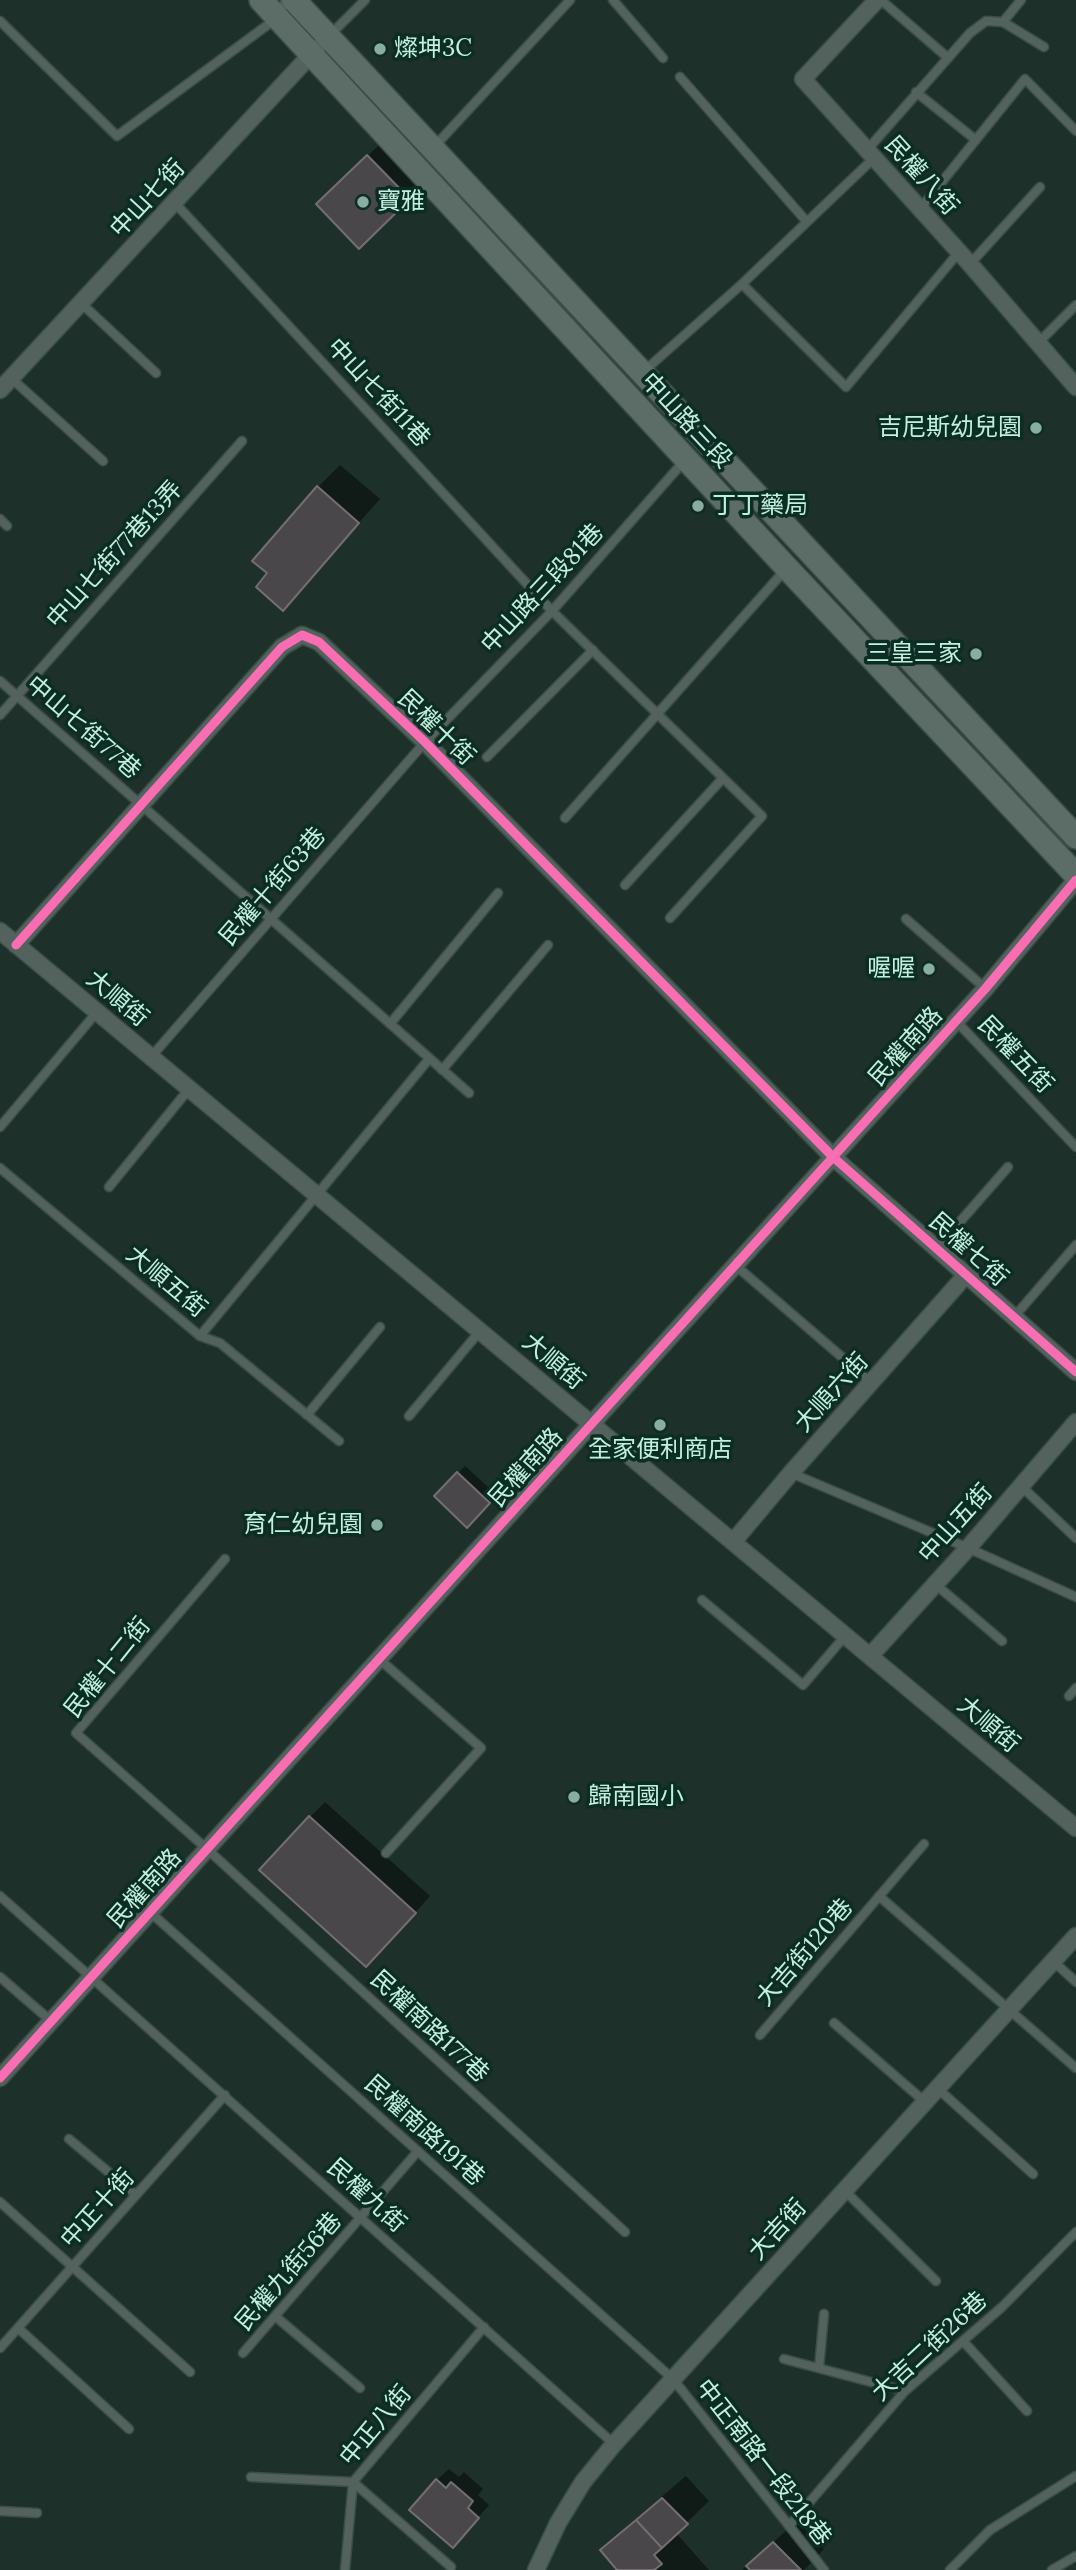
<!DOCTYPE html>
<meta charset="utf-8">
<style>
body{margin:0}
canvas{display:block;background:#1e302a}
</style>
<canvas width="1076" height="2570"></canvas>
<script>
const ctx = document.querySelector('canvas').getContext('2d');
ctx.lineJoin = 'round';
function paint(path, color) { ctx.fillStyle = color; ctx.fill(path, 'evenodd'); }
const toPath = rows => new Path2D(rows.map(r => 'M' + r).join(''));
function stroke(path, color, width, dash) { ctx.strokeStyle = color; ctx.lineWidth = width; ctx.lineCap = dash ? 'butt' : 'round'; ctx.setLineDash(dash || []); ctx.stroke(path); }
function drawText(font, color, halo, rows, align = 'center') {
  ctx.font = font + ' Lora,"Noto Sans TC",serif'; ctx.lineWidth = 7; ctx.setLineDash([]); ctx.textBaseline = 'middle'; ctx.strokeStyle = halo; ctx.fillStyle = color; for (const [text, x, y, turn = 0] of rows) {
    ctx.save(); ctx.translate(x, y); ctx.rotate((+turn || 0) * Math.PI / 180); ctx.textAlign = isNaN(turn) ? turn : align; if (halo) ctx.strokeText(text, 0, 0); ctx.fillText(text, 0, 0); ctx.restore();
  }
}
paint(toPath([
 [379,145,420,187,360,246,319,204],
 [340,465,380,499,283,608,270,573,318,487],
 [465,1466,496,1494,467,1525,436,1496],
 [325,1802,430,1896,382,1950,310,1817],
 [449,2469,459,2477,464,2472,483,2489,478,2495,489,2505,464,2534,437,2480],
 [686,2476,709,2501,676,2533,709,2570,619,2570,603,2550,625,2528],
 [797,2521,824,2549,804,2570,742,2570]
]), '#0007');
const building = toPath([
 [367,155,410,199,359,249,316,204,367,155],
 [317,486,359,523,283,611,256,587,267,573,252,561,317,486],
 [457,1472,490,1503,467,1528,434,1496,457,1472],
 [309,1816,416,1913,366,1967,259,1870,309,1816],
 [436,2479,446,2488,451,2482,473,2501,468,2508,479,2518,453,2548,409,2510,436,2479],
 [662,2498,688,2524,662,2548,636,2520,662,2498],
 [636,2520,662,2548,654,2555,662,2564,654,2570,617,2570,600,2550,636,2520],
 [773,2542,801,2570,750,2570,746,2566,773,2542]
]);
paint(building, '#494749');
stroke(building, '#746e72', 2);
const service = toPath([
 [613,0,663,58],
 [881,0,947,57],
 [0,21,117,136,277,18,286,0],
 [1003,22,1044,47],
 [330,35,365,0],
 [680,77,807,222],
 [916,92,976,140],
 [434,147,570,0],
 [867,150,970,33,986,21,1003,22,1021,0],
 [175,203,552,611,762,816,670,918],
 [920,209,1025,79,1076,131],
 [970,264,1040,187],
 [742,284,846,387,959,252],
 [81,303,156,373],
 [1038,343,1076,305],
 [643,372,742,284,874,158],
 [11,378,103,461],
 [0,519,7,526],
 [0,681,469,1093],
 [0,715,242,441],
 [487,757,593,650],
 [565,818,785,570],
 [625,885,723,778],
 [906,919,985,988],
 [956,1021,1076,1147],
 [390,1024,498,893],
 [151,1057,425,742,552,611,685,460],
 [442,1070,548,945],
 [0,1127,97,1012],
 [0,1168,200,1336,429,1059],
 [109,1187,189,1089],
 [937,1248,1008,1167],
 [735,1265,872,1383],
 [1014,1317,1076,1245],
 [200,1336,220,1343,339,1441],
 [307,1415,380,1327],
 [409,1416,480,1331],
 [791,1473,968,1548,1076,1597],
 [1020,1485,1076,1538],
 [225,1559,76,1733,207,1849,625,2232],
 [934,1583,1002,1641],
 [702,1600,803,1685,845,1636],
 [379,1659,481,1748,386,1853],
 [1069,1696,1076,1688],
 [0,1896,614,2444],
 [879,1896,1076,2068],
 [150,1912,673,2379,824,2570],
 [1053,1961,1076,1982],
 [0,1977,51,2021],
 [834,2023,925,2102],
 [760,2035,924,1844],
 [937,2088,1033,2174],
 [69,2139,136,2195],
 [844,2190,936,2281],
 [0,2202,190,2372],
 [275,2316,360,2388],
 [18,2328,129,2429],
 [963,2341,1027,2411],
 [0,2348,225,2095],
 [243,2353,418,2151],
 [784,2359,905,2391],
 [819,2368,824,2314],
 [251,2477,353,2482,451,2567],
 [0,2511,37,2513],
 [789,2526,905,2391,1002,2307,1076,2232],
 [345,2570,353,2482,484,2327],
 [950,2570,990,2530,1076,2476],
 [1052,2570,1076,2556]
]);
const minor = toPath([
 [877,0,803,79,970,264,1076,387],
 [0,390,317,48],
 [0,931,1076,1828],
 [16,945,282,647,302,635,319,642,425,742,833,1157,1076,1372],
 [733,1542,791,1473,966,1275],
 [870,1656,968,1548,1076,1422],
 [0,2078,985,989,1076,880],
 [536,2570,558,2523,583,2482,614,2444,1076,1936]
]);
const secondary = toPath([
 [261,0,787,568,1076,875],
 [294,0,1076,837]
]);
stroke(service, '#3a4d46', 11);
stroke(minor, '#3a4d46', 19);
stroke(secondary, '#3a4d46', 26);
stroke(service, '#54625e', 8);
stroke(minor, '#54625e', 16);
stroke(secondary, '#5c6d67', 23);
stroke(toPath([
 [16,945,282,647,302,635,319,642,425,742,833,1157,1076,1372],
 [0,2078,985,989,1076,880]
]), '#f96db3', 9);
for (const [x, y, r, color] of [
 [380,49,7,"#89ada0"],
 [363,202,7,"#89ada0"],
 [1036,428,7,"#89ada0"],
 [698,506,7,"#89ada0"],
 [976,654,7,"#89ada0"],
 [929,969,7,"#89ada0"],
 [660,1425,7,"#89ada0"],
 [377,1525,7,"#89ada0"],
 [574,1797,7,"#89ada0"]
]) { const dot = new Path2D(); dot.arc(x, y, r, 0, 2 * Math.PI); ctx.fillStyle = color; ctx.fill(dot); stroke(dot, '#0c2d23', 2.5); }
drawText('24px', '#c2f0df', '#0c2d23', [
 ["燦坤3C",394,49],
 ["寶雅",377,202],
 ["吉尼斯幼兒園",1022,428,"right"],
 ["丁丁藥局",712,506],
 ["三皇三家",962,654,"right"],
 ["喔喔",915,969,"right"],
 ["全家便利商店",660,1450,"center"],
 ["育仁幼兒園",363,1525,"right"],
 ["歸南國小",588,1797]
], 'left');
drawText('24px', '#c2f0df', '#0c2d23', [
 ["民權八街",921,176,48],
 ["中山七街",148,199,-47],
 ["中山七街11巷",378,393,47],
 ["中山路三段",686,421,47],
 ["中山七街77巷13弄",115,555,-48],
 ["中山路三段81巷",543,589,-47],
 ["中山七街77巷",83,728,41],
 ["民權十街",436,728,44],
 ["民權十街63巷",273,887,-49],
 ["大順街",117,999,40],
 ["民權南路",906,1047,-48],
 ["民權五街",1015,1055,46],
 ["民權七街",968,1250,42],
 ["大順五街",166,1282,40],
 ["大順街",553,1362,40],
 ["大順六街",832,1393,-48],
 ["民權南路",526,1468,-48],
 ["中山五街",956,1524,-48],
 ["民權十二街",108,1668,-51],
 ["大順街",988,1725,40],
 ["民權南路",145,1889,-48],
 ["大吉街120巷",805,1953,-49],
 ["民權南路177巷",429,2027,43],
 ["民權南路191巷",424,2131,42],
 ["民權九街",366,2196,42],
 ["中正十街",98,2209,-48],
 ["大吉街",778,2230,-48],
 ["民權九街56巷",289,2272,-49],
 ["大吉二街26巷",930,2347,-43],
 ["中正八街",376,2426,-50],
 ["中正南路一段218巷",763,2463,52]
]);
</script>
